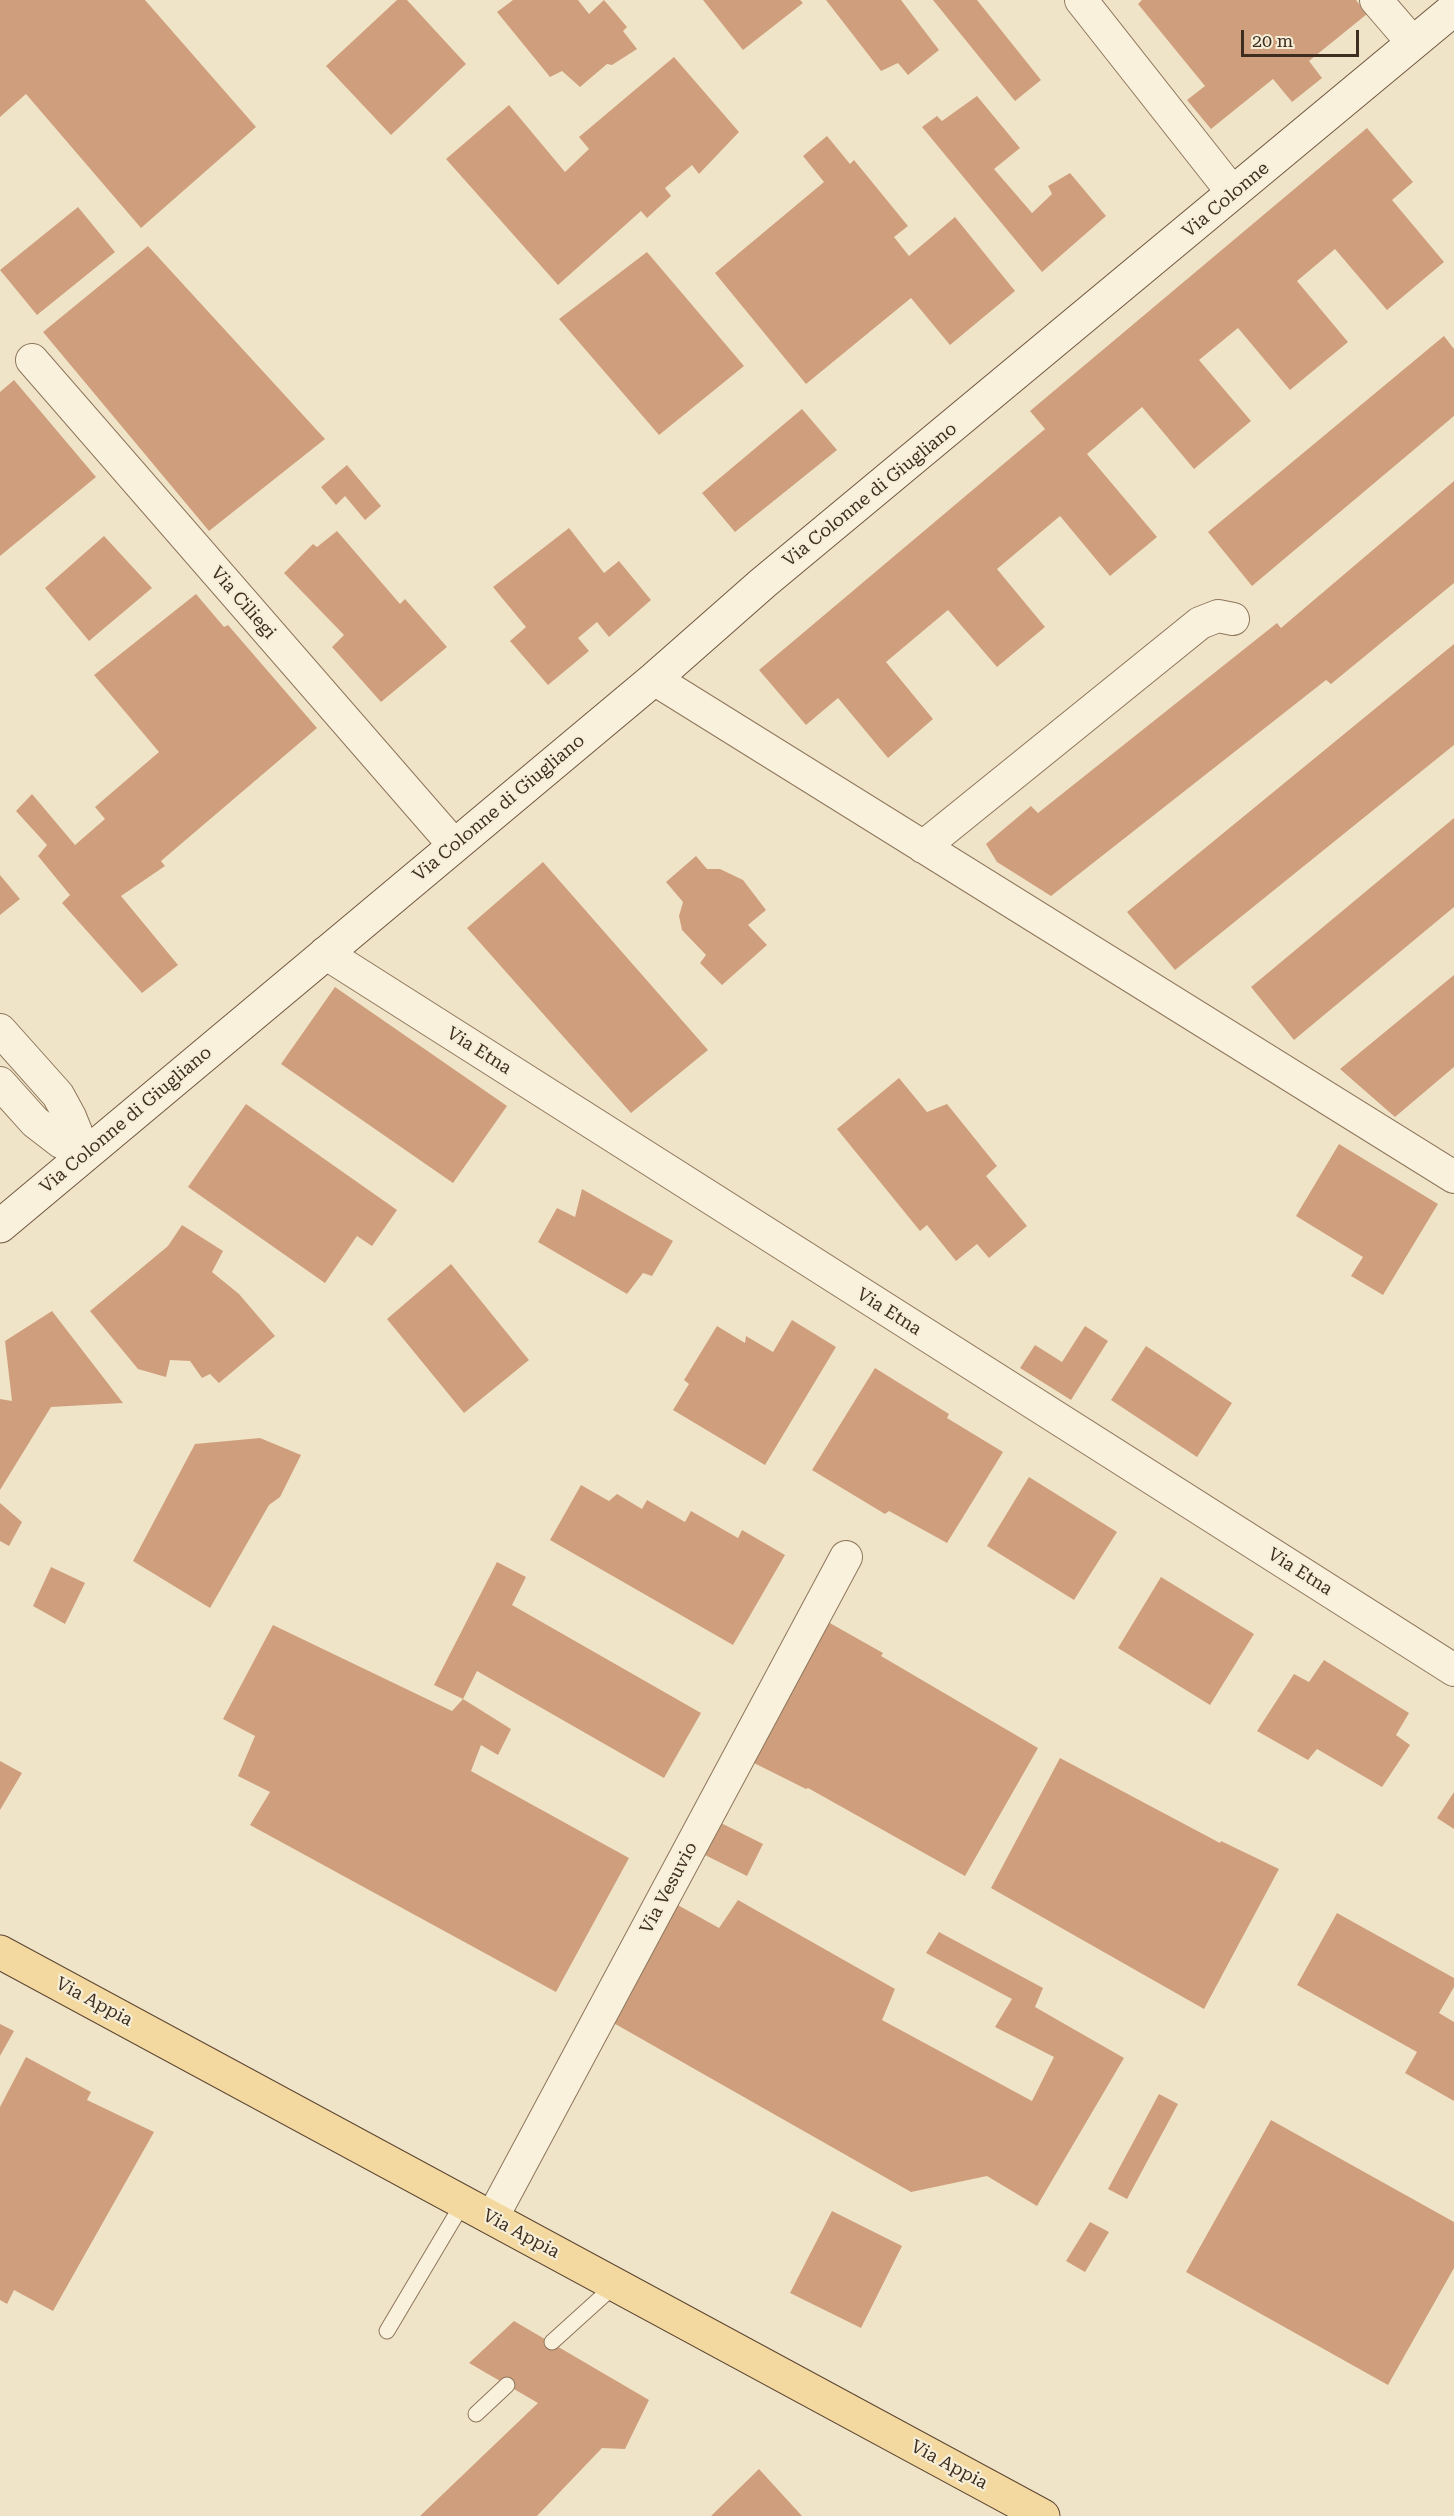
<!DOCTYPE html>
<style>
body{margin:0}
#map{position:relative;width:1454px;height:2516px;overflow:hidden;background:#f0e4c8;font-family:"Roboto Serif",serif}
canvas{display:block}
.scale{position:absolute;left:1241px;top:30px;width:118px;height:27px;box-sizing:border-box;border:3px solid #3d2e20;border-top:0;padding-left:8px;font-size:18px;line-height:21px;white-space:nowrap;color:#3d2e20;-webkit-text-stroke:4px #f7eed8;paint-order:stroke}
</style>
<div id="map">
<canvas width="1454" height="2516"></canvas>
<div class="scale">20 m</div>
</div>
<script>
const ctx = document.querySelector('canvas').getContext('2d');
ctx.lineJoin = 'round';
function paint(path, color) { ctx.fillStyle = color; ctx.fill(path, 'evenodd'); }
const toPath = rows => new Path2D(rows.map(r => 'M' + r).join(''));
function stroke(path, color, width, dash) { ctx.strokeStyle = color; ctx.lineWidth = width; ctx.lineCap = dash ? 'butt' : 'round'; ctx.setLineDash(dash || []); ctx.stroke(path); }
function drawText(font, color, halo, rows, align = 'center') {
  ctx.font = font + ' "Roboto Serif",serif'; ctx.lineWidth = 4.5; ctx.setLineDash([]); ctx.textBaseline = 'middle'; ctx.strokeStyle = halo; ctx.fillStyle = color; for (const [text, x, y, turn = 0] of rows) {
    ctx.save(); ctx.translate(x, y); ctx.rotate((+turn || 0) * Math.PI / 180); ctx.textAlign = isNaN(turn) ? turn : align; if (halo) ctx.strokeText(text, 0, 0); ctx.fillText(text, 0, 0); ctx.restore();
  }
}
paint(toPath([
 [0,0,145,0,256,127,141,228,26,94,0,117],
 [397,0,407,0,466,64,391,135,326,66],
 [513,0,578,0,589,14,604,0,627,27,623,31,637,49,612,65,607,64,580,87,562,71,550,77,497,12],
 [703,0,800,0,803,3,743,50],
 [826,0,901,0,939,50,908,75,898,63,881,71],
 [933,0,977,0,1041,80,1015,101],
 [1142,0,1356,0,1367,14,1309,61,1322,78,1292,102,1273,79,1211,129,1187,100,1205,86,1138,4],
 [674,57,739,132,699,174,692,165,665,188,671,196,647,218,641,211,558,285,446,159,509,105,565,172,589,149,579,137],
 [977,96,1020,148,994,169,1032,213,1052,194,1048,186,1070,173,1106,216,1042,272,922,127,937,116,942,121],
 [1367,128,1413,182,1392,200,1444,262,1387,310,1335,249,1297,281,1348,342,1290,390,1238,328,1199,360,1251,421,1194,469,1142,407,1087,454,1157,537,1110,576,1060,516,997,569,1045,627,997,667,948,610,886,662,933,719,888,758,838,698,806,725,759,670,1045,429,1030,411],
 [827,136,850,164,854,160,908,226,894,237,909,256,955,217,1015,291,950,345,911,298,806,384,715,273,824,182,803,156],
 [78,207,115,252,37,315,0,270],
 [148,246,325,439,209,531,43,332],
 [647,252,744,366,659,435,559,319],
 [1444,336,1454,349,1454,416,1252,586,1208,532],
 [14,380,96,477,0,556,0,392],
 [802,409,837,450,735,532,702,493],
 [347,465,381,506,365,520,345,496,336,505,321,487],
 [1454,481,1454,583,1331,684,1326,680,1051,896,997,862,986,844,1031,806,1038,813,1277,623,1281,628],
 [569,528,604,573,619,561,651,600,609,637,597,622,578,638,589,651,548,685,510,641,526,627,493,587],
 [337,531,400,604,405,599,447,647,381,702,332,647,344,635,284,573,313,544,317,547],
 [104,536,152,588,89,641,45,588],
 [196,594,224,627,228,625,317,728,161,861,165,866,121,896,178,965,142,993,62,903,70,895,38,856,47,845,16,811,32,794,75,845,105,819,95,807,159,752,94,675],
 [1454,644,1454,745,1175,970,1127,912],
 [1454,818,1454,907,1294,1040,1251,987],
 [696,856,707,869,720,869,743,880,766,910,748,925,767,945,722,985,700,963,706,955,682,930,679,916,683,902,666,882],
 [543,862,708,1050,631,1113,467,928],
 [0,875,20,899,0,915],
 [1454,975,1454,1067,1395,1117,1340,1069],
 [335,987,507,1106,453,1183,281,1064],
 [899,1078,927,1112,947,1104,997,1166,986,1176,1027,1226,989,1258,977,1244,956,1261,927,1225,920,1231,837,1129],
 [246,1104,397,1210,372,1246,357,1236,325,1283,188,1187],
 [1339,1144,1438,1204,1383,1295,1351,1276,1363,1257,1296,1216],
 [582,1189,673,1241,652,1276,643,1273,627,1294,538,1242,557,1208,575,1217],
 [182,1225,223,1251,212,1272,239,1294,275,1336,219,1383,210,1374,202,1378,190,1361,170,1360,166,1377,138,1369,90,1311,168,1246],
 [451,1264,529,1360,464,1413,387,1319],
 [52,1311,123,1403,51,1407,0,1490,0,1399,12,1401,5,1341],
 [792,1320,836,1347,765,1465,673,1410,689,1384,684,1380,717,1326,745,1343,746,1336,773,1352],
 [1085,1326,1108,1341,1071,1400,1020,1368,1035,1345,1062,1362],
 [1146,1346,1232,1403,1197,1457,1111,1400],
 [875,1368,949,1414,947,1418,1003,1452,947,1543,889,1511,885,1514,812,1470],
 [260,1438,301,1455,280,1497,269,1505,210,1608,133,1561,195,1444],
 [1029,1477,1117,1532,1074,1600,987,1546],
 [581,1485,609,1501,617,1494,642,1509,647,1500,685,1522,691,1511,738,1538,742,1530,785,1555,733,1645,550,1540],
 [0,1503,22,1522,9,1546,0,1541],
 [497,1562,526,1577,512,1605,701,1713,664,1778,477,1671,463,1699,511,1729,498,1755,481,1745,471,1771,629,1858,556,1992,250,1825,270,1792,238,1776,255,1736,223,1719,273,1625,452,1711,463,1699,434,1685],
 [51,1567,85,1583,65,1624,33,1606],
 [1161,1577,1254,1634,1210,1705,1118,1648],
 [828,1622,883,1653,881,1656,1038,1748,965,1876,808,1788,806,1789,750,1761],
 [1324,1660,1409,1713,1396,1735,1410,1745,1382,1787,1317,1749,1308,1760,1257,1731,1294,1674,1309,1682],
 [1060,1758,1220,1843,1221,1841,1279,1869,1204,2009,991,1888],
 [0,1761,22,1773,0,1810],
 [1454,1792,1454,1829,1437,1818],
 [721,1823,763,1844,747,1876,705,1855],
 [738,1900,895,1989,882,2020,1032,2101,1054,2057,995,2027,1012,1999,926,1953,939,1932,1043,1988,1035,2007,1124,2058,1037,2206,987,2176,911,2192,610,2021,676,1904,719,1928],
 [1337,1913,1454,1978,1454,1987,1439,2013,1454,2022,1454,2101,1405,2073,1417,2052,1297,1985],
 [0,2024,14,2031,0,2056],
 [26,2057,91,2092,87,2100,154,2132,53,2311,14,2290,7,2304,0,2300,0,2107],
 [1159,2094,1178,2104,1127,2199,1108,2189],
 [1271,2120,1454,2222,1454,2268,1388,2385,1186,2272],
 [832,2211,902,2246,861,2328,790,2293],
 [1090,2222,1109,2232,1085,2272,1066,2261],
 [514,2321,649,2400,625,2449,602,2448,537,2516,420,2516,538,2403,469,2363],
 [759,2469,802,2516,711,2516]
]), '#cf9f7d');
const service = toPath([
 [387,2331,463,2203],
 [552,2342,615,2285],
 [476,2414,507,2385]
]);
const minor = toPath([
 [1081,0,1233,193],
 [1376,0,1413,43],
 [32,360,454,845],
 [654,679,1454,1177],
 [923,847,1200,623,1218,616,1233,619],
 [325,953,1454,1670],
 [0,1030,58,1095,70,1117,85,1154],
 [0,1083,35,1122,61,1142,85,1154],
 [492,2218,846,1557]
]);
const secondary = toPath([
 [0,1226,654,679,763,583,1454,9]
]);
const primary = toPath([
 [0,1952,1043,2516]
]);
stroke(service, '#8d765c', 17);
stroke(minor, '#8d765c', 34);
stroke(secondary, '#6f573f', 35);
stroke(primary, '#5b4430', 35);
stroke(service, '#faf1dc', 15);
stroke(minor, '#faf1dc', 32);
stroke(secondary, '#faf1dc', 33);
stroke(primary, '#f3d9a0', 33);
drawText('18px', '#3d2e20', '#f7eed8', [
 ["Via Colonne",1226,200,-40],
 ["Via Colonne di Giugliano",870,495,-39],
 ["Via Ciliegi",243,603,49],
 ["Via Colonne di Giugliano",499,808,-40],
 ["Via Etna",479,1051,32],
 ["Via Colonne di Giugliano",126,1120,-40],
 ["Via Etna",889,1312,32],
 ["Via Etna",1300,1572,32],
 ["Via Vesuvio",669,1888,-62],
 ["Via Appia",94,2002,28],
 ["Via Appia",521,2234,28],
 ["Via Appia",949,2465,28]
]);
</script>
